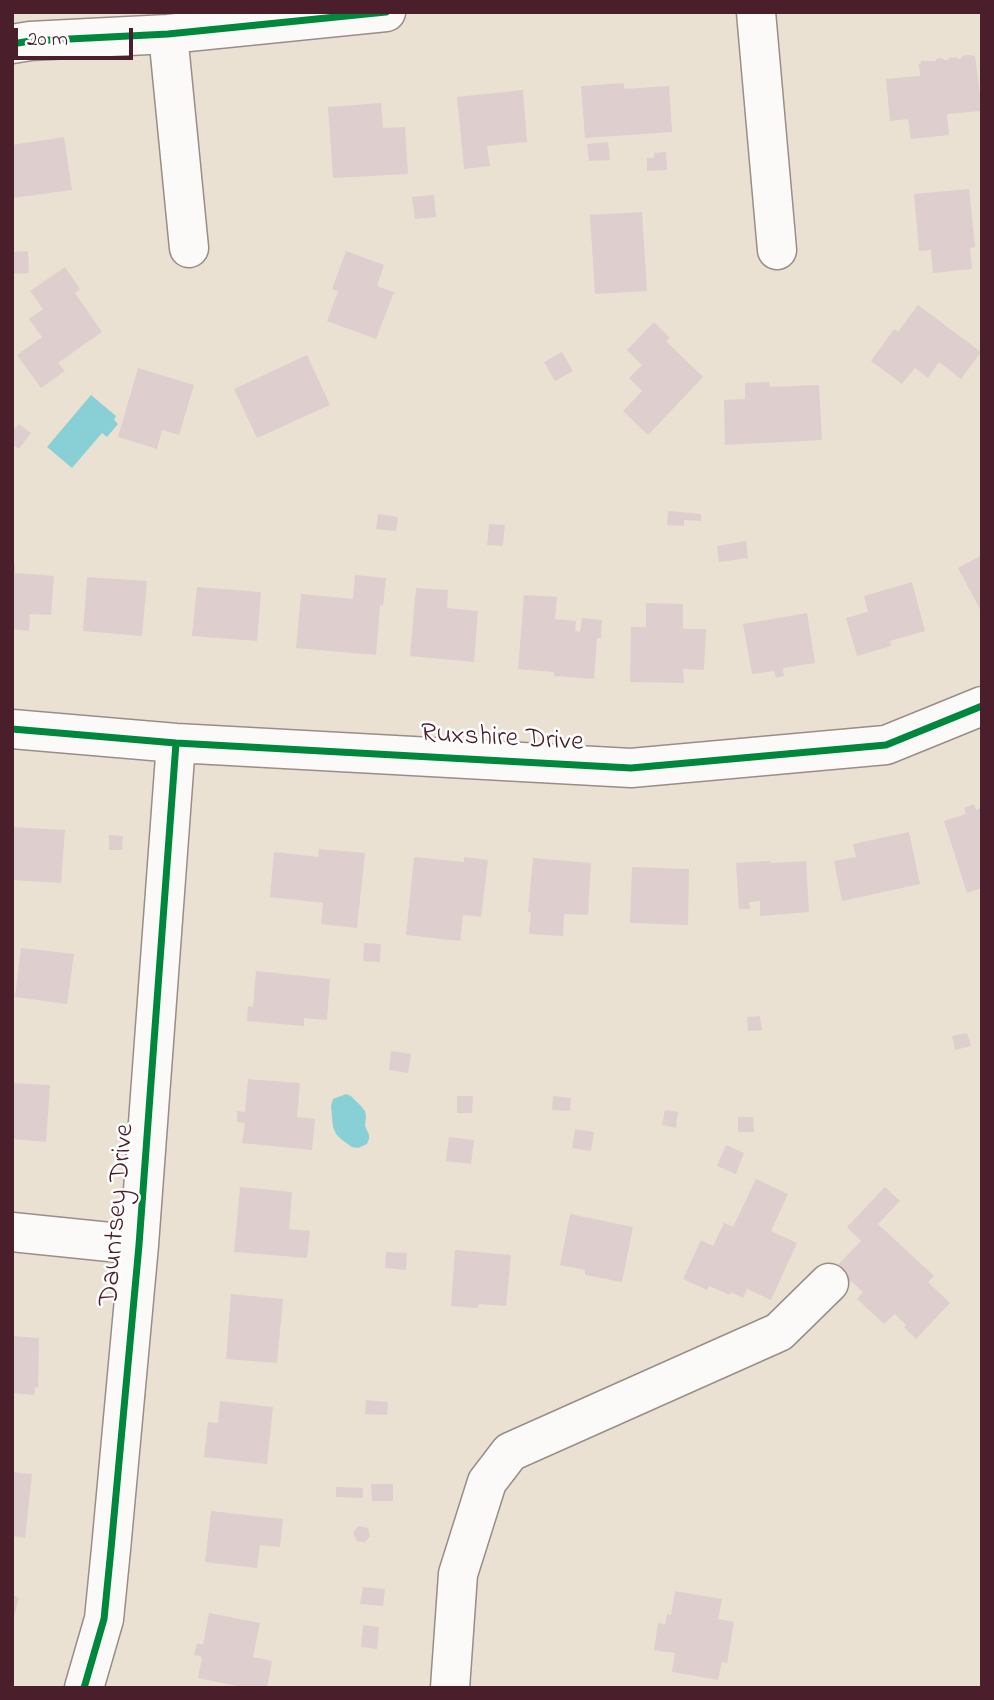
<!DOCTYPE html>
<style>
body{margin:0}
#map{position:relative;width:994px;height:1700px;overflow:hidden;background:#eae1d2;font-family:"Indie Flower",sans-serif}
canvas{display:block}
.frame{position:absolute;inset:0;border:14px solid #4a1f2b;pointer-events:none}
.scale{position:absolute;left:14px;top:28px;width:119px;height:32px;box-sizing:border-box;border:4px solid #4a1f2b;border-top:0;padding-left:9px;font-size:21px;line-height:24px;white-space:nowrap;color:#4a1f2b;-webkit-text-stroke:5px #fff;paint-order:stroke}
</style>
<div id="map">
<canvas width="994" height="1700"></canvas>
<div class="frame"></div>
<div class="scale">20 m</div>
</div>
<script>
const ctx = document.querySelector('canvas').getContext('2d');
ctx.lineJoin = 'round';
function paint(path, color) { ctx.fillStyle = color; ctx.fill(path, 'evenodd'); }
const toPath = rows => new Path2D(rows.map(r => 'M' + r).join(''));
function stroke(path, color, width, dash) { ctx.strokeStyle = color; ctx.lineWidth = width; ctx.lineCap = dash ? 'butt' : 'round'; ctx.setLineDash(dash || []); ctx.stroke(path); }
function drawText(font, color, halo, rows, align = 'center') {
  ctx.font = font + ' "Indie Flower",sans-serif'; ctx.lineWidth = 5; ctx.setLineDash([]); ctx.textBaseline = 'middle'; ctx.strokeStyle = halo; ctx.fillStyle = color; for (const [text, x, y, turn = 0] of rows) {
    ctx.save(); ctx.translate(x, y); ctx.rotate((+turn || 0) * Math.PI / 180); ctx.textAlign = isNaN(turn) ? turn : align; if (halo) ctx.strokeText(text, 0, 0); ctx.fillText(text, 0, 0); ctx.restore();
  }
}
paint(toPath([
 [91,395,116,416,114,420,118,424,107,437,102,433,72,468,47,447],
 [346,1094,351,1096,361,1106,365,1111,366,1116,365,1126,369,1135,369,1139,367,1144,358,1148,352,1147,342,1140,336,1134,333,1127,331,1106,333,1099]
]), '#88d0d6');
paint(toPath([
 [970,55,975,56,982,111,947,114,949,135,911,139,908,119,890,121,886,79,920,76,919,64,921,63,921,61,936,61,936,59,942,58,944,60,949,60,948,58,957,57,957,59,962,58,962,56],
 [624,83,624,89,669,86,672,132,585,138,581,86],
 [523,90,527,142,487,146,490,166,464,169,457,97],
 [381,103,383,128,405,127,408,174,333,178,328,107],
 [64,137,72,190,12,198,12,145],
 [608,142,610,160,589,161,587,144],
 [666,152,667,170,647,171,647,158,654,158,654,153],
 [969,189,975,247,970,248,972,269,933,273,931,250,919,251,914,194],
 [434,195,436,217,415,219,412,197],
 [642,212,647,291,595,294,590,215],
 [28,251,29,273,12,274,12,252],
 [346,251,384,265,377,286,394,292,376,339,327,321,338,291,332,289],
 [65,267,80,289,75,293,102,332,58,363,65,371,41,388,17,355,42,337,29,319,43,309,30,291],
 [918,305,981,352,961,379,939,362,928,378,915,368,902,384,871,361,892,332,895,329,898,332],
 [654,322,670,338,666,341,703,377,648,435,623,411,642,391,629,378,642,365,627,350],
 [562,352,573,371,555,381,544,362],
 [307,355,330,405,257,438,234,389],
 [138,368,194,385,179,435,162,430,157,449,118,437],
 [769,382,770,387,819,385,822,440,725,445,724,400,745,399,745,383],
 [19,424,31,433,19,449,12,444,12,432],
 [668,511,701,514,701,521,684,520,684,526,667,525],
 [378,514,398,517,396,531,376,529],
 [489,524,505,525,503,546,487,545],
 [746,541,748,558,719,562,717,546],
 [982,555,982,613,958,568],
 [12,564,15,564,15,573,54,576,51,615,30,614,29,631,12,629],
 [355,575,386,578,383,606,380,605,376,655,296,648,301,594,353,599],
 [87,577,147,581,142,636,83,631],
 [912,582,925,631,890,641,891,646,857,656,846,618,868,612,864,596],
 [197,587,261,592,257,641,192,636],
 [416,588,448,590,447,608,478,611,474,662,410,656],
 [524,595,557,597,555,619,576,621,575,631,580,632,582,618,602,620,601,638,597,638,594,679,554,676,554,672,518,669],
 [646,603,683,604,683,629,706,629,704,670,683,669,684,683,630,682,631,627,646,627],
 [807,613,815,663,783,668,784,676,776,678,774,671,752,674,743,624],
 [974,804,976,810,982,808,982,888,967,893,944,821,966,814,964,808],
 [12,827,65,830,61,883,12,880],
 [909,832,920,884,842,901,834,861,856,857,853,844],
 [109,835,123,836,122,850,109,850],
 [319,849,365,853,357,928,321,924,323,903,270,897,274,852,318,857],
 [414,857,464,862,464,857,488,860,481,917,463,915,460,941,406,935],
 [533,858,591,863,588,915,564,914,563,936,529,934,531,912,528,912],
 [767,861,770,861,770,863,806,861,809,912,760,916,760,901,749,902,750,909,739,909,736,863],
 [632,867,689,869,688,925,630,923],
 [364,943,381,944,380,962,363,961],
 [21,948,74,954,67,1004,15,997],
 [256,971,330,979,327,1020,304,1018,304,1026,247,1021,248,1006,253,1007],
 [760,1016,762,1030,748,1031,747,1017],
 [967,1033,971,1046,955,1050,952,1036],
 [391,1051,411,1054,408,1073,389,1070],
 [248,1079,300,1083,297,1117,315,1119,312,1150,242,1143,245,1123,237,1122,237,1111,245,1112],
 [12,1083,50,1085,46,1142,12,1139],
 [457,1096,473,1096,472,1113,457,1113],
 [553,1096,571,1098,570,1111,552,1110],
 [665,1110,678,1112,676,1128,662,1125],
 [738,1117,753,1117,754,1132,738,1132],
 [575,1129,594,1132,591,1151,572,1148],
 [449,1137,474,1140,471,1164,446,1161],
 [726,1145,744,1153,736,1174,717,1166],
 [756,1179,788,1194,771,1231,797,1243,771,1300,747,1289,743,1298,731,1292,730,1295,709,1286,707,1290,683,1279,701,1240,713,1246,724,1223,733,1227],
 [240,1187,292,1192,289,1229,310,1231,307,1258,234,1252],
 [885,1187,900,1201,878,1224,934,1276,928,1282,950,1303,916,1339,904,1327,906,1325,895,1314,884,1324,857,1299,863,1292,851,1281,843,1288,829,1274,861,1241,847,1227],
 [570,1214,633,1227,622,1282,585,1275,585,1270,560,1265],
 [455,1250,511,1255,506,1306,479,1304,477,1308,451,1306],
 [386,1252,407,1253,406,1270,385,1268],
 [231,1294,283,1299,277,1363,226,1359],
 [12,1336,39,1338,38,1388,35,1387,34,1395,12,1393],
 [366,1400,388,1402,387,1415,365,1414],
 [220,1401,273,1407,267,1464,204,1457,208,1422,218,1423],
 [12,1472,32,1474,25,1538,12,1536],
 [371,1484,393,1484,393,1501,372,1501],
 [336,1487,363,1488,363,1498,336,1497],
 [211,1511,283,1519,280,1547,260,1545,257,1568,205,1562],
 [358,1526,368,1528,370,1536,365,1542,357,1541,353,1533],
 [363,1587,385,1589,383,1606,360,1604],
 [675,1591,722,1599,718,1619,734,1622,727,1663,722,1662,718,1680,672,1672,675,1653,654,1650,658,1623,665,1624,667,1614,671,1615],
 [12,1595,19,1598,13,1620,12,1619],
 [209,1613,260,1623,253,1657,272,1661,267,1688,247,1688,198,1678,202,1657,194,1655,197,1643,203,1645],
 [363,1625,379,1627,377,1649,361,1647]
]), '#dfcece');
const minor = toPath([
 [756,12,777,250],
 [168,34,189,248],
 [12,44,30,41,168,34,386,12],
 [12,729,176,743,631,768,886,745,982,706],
 [12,1232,139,1245],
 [84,1688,104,1619,111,1549,139,1245,176,743],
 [450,1688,458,1574,487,1482,510,1452,779,1332,829,1283]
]);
stroke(minor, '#998d88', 41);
stroke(minor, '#fcfaf8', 38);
stroke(toPath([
 [12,44,30,41,168,34,386,12],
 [12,729,176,743,631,768,886,745,982,706],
 [84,1688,104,1619,111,1549,139,1245,176,743]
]), '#00873e', 7);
drawText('28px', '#4a1f2b', '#fff', [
 ["Ruxshire Drive",502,740,3],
 ["Dauntsey Drive",119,1215,-85]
]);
</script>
